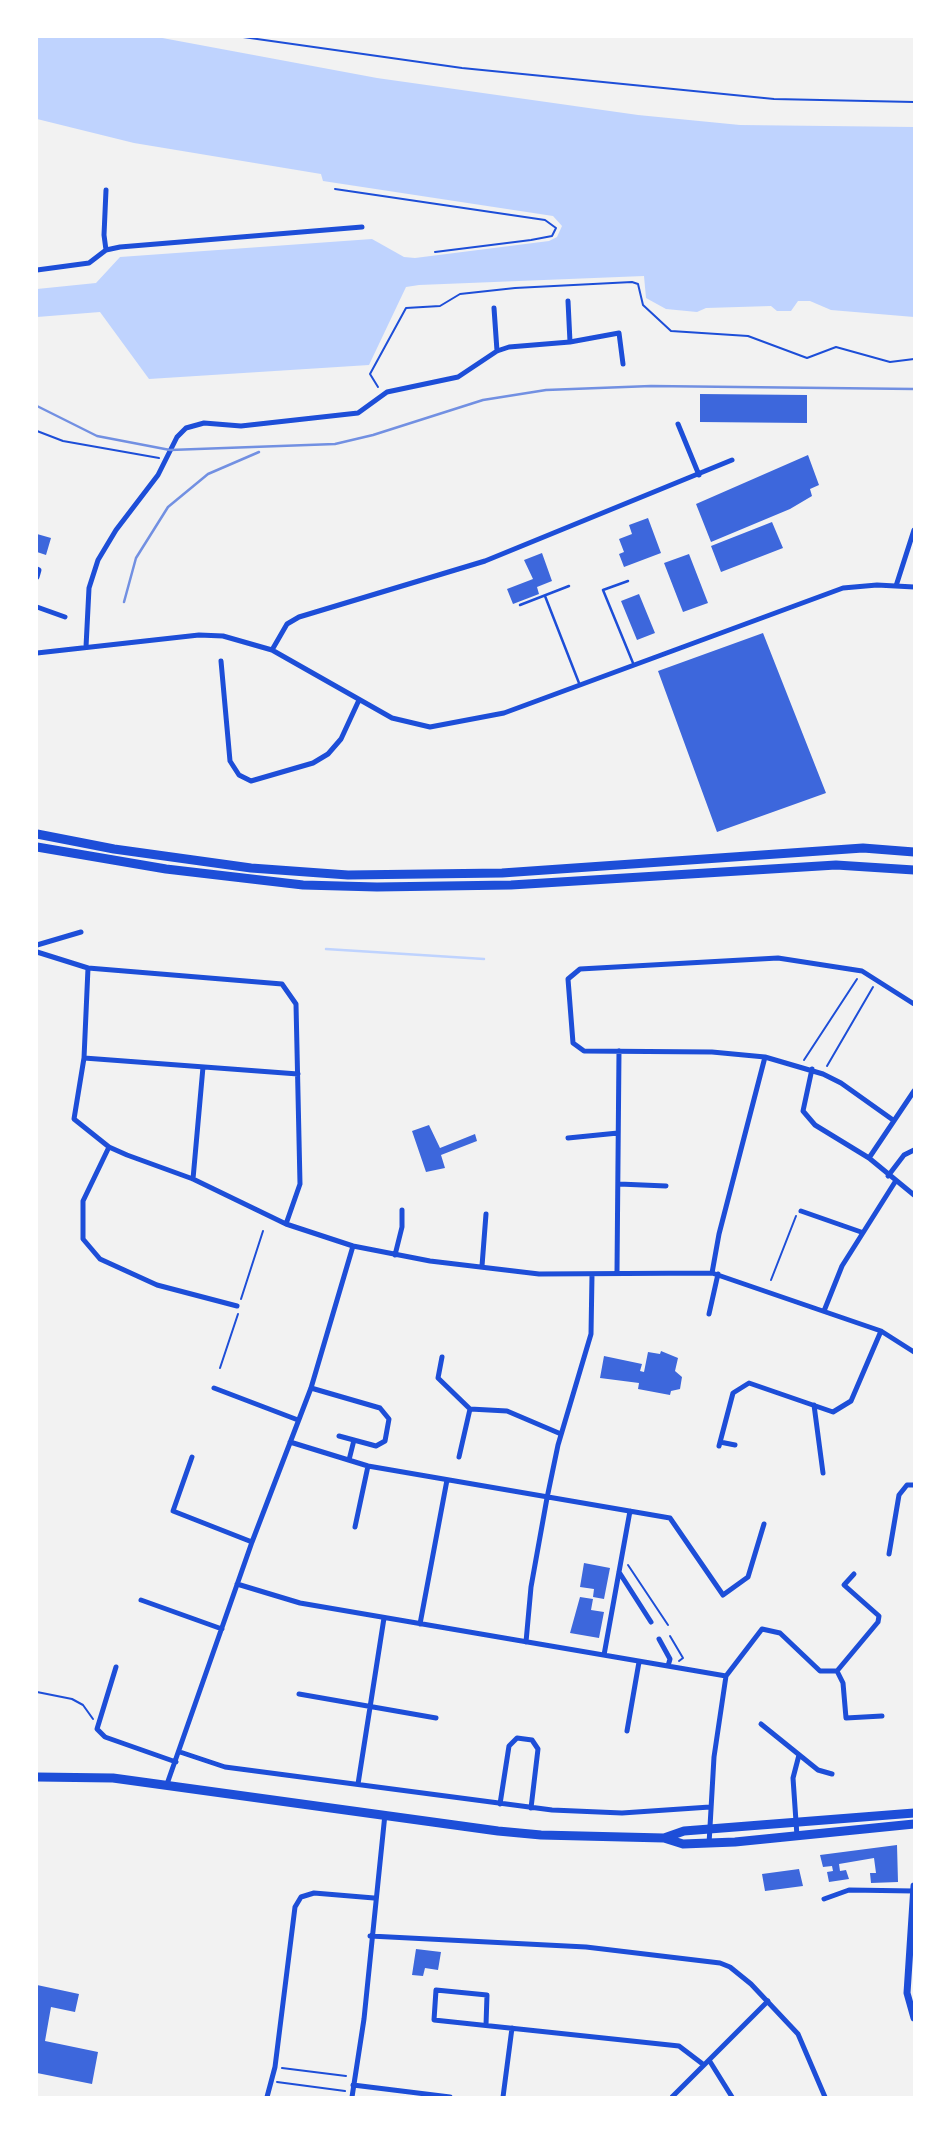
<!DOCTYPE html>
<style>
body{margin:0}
#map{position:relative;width:951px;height:2134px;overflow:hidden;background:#f2f2f2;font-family:"IBM Plex Sans",sans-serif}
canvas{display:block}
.frame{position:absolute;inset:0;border:38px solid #fff;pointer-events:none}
</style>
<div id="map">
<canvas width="951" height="2134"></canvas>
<div class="frame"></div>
</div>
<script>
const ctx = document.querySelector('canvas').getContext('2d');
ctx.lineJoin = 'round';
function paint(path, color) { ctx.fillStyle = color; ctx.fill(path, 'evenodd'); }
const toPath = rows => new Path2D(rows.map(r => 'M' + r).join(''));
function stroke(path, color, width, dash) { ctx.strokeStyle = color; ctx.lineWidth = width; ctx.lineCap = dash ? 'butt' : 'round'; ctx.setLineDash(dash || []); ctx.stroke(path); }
paint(toPath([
 [37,37,157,37,377,78,638,115,740,125,914,127,914,317,831,310,810,301,798,301,791,311,777,311,771,306,706,308,697,312,666,309,646,298,644,276,419,285,406,287,369,365,149,379,100,312,37,317,37,289,96,283,120,257,372,239,404,257,415,258,549,241,557,237,562,226,553,216,323,181,321,174,134,143,37,119]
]), '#bfd3fe');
stroke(toPath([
 [326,949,484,959]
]), '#bfd3fe', 2.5);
paint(toPath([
 [700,394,807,395,807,423,700,422],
 [808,455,819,485,810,489,812,496,790,509,711,542,696,504],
 [648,518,661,553,624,567,619,554,624,552,619,539,632,534,629,525],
 [772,522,783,548,721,572,711,546],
 [37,534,51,538,46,555,37,552],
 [542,553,552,581,537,587,539,594,513,604,507,589,533,579,524,560],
 [689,554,708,603,683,612,664,563],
 [639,594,655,633,637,640,621,601],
 [763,633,826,793,717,832,658,671],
 [429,1125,440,1148,475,1134,477,1141,441,1155,445,1168,426,1172,412,1131],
 [661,1351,678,1358,675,1371,682,1377,680,1389,671,1391,670,1395,638,1389,639,1383,600,1378,604,1356,642,1364,640,1371,644,1372,648,1352,660,1354],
 [584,1563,610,1568,604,1599,593,1597,594,1589,580,1587],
 [580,1597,593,1599,591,1610,604,1612,599,1638,570,1633],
 [897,1845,898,1882,871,1883,870,1873,876,1873,874,1858,839,1864,840,1871,846,1870,849,1879,829,1882,827,1872,833,1871,832,1866,823,1867,820,1855],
 [799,1869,803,1886,765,1891,762,1874],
 [416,1949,441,1952,438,1970,425,1968,423,1976,412,1975],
 [37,1985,79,1994,75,2012,51,2007,45,2041,98,2052,92,2084,37,2073]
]), '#3d67dc');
stroke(toPath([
 [243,37,462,68,774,99,914,102],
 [335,189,545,220,556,228,552,236,531,240,435,252],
 [378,387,370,374,406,308,440,306,460,294,515,288,632,282,638,284,643,305,671,331,748,336,807,358,836,347,890,362,914,359],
 [37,431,63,441,159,458],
 [804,1060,857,979],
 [827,1066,873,987],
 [771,1280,796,1216],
 [241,1299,263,1231],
 [220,1368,238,1314],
 [628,1565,668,1625],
 [670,1636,683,1658,679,1661],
 [37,1692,72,1699,83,1705,93,1719],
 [282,2068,346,2076],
 [277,2082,345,2091]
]), '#1d4ed8', 2);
stroke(toPath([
 [628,581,603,590,633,663],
 [545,596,579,683],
 [520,605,569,586]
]), '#1d4ed8', 2.5);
stroke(toPath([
 [106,190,104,235,106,250],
 [37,270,89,263,106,250,120,247,362,227],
 [568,301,570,342],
 [494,308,497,351],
 [678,424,699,475],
 [37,569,39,570,37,577],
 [896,586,914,530],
 [37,607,65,617],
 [86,647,89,588,98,560,116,530,158,475,177,437,186,428,204,423,241,426,358,413,387,392,458,377,497,351,509,347,570,342,619,333,623,364],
 [272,650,287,624,299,617,485,561,732,460],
 [37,653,199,635,223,636,272,650,392,718,430,727,504,713,843,588,877,585,914,587],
 [221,661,230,761,239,775,251,781,313,763,328,754,341,739,359,700],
 [37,945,81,932],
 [37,952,88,968,84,1058,74,1119,109,1147,127,1155,193,1179,286,1224,353,1246,430,1261,539,1274,712,1273,881,1331,914,1352],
 [88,968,282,984,296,1004,300,1184,286,1224],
 [84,1058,298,1074],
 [812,1069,803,1111,815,1125,869,1158,914,1195],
 [893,1120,841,1083,823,1074,765,1057,712,1052,584,1051,573,1043,568,979,580,969,778,958,862,971,914,1004],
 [568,1138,618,1133],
 [109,1147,83,1201,83,1239,100,1259,157,1285,237,1306],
 [869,1158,914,1091],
 [888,1176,904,1155,914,1150],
 [193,1179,203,1067],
 [619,1184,666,1186],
 [801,1211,861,1232],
 [395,1255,402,1227,402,1210],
 [482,1266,486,1214],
 [617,1271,619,1051],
 [712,1273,719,1234,765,1057],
 [824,1311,842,1266,895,1182],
 [709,1314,718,1274],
 [442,1357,438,1378,470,1409,459,1457],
 [214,1388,298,1420],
 [311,1388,380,1408,389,1419,385,1441,376,1446,339,1436],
 [814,1405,823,1473],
 [470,1409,507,1411,561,1434],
 [290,1442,368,1466,670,1518,723,1595,748,1577,764,1524],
 [720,1442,735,1445],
 [719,1446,733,1393,749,1383,833,1412,851,1401,881,1331],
 [192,1457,173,1511,252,1542],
 [349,1460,354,1440],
 [355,1527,368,1466],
 [889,1554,899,1495,907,1485,914,1485],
 [619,1572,651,1622],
 [237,1584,300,1603,726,1676],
 [141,1600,222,1629],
 [420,1624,447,1480],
 [659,1639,670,1659,668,1666],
 [526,1642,531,1587,547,1498,558,1445,591,1334,592,1275],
 [604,1655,630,1511],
 [116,1667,97,1729,105,1737,176,1762],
 [837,1671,878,1622,879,1616,844,1585,854,1574],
 [299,1694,436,1718],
 [761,1724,818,1770,832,1774],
 [627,1731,639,1662],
 [180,1752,225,1767,552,1810,622,1813,710,1807],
 [167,1784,252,1542,311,1388,353,1246],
 [358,1784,384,1618],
 [500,1804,509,1746,517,1738,532,1740,538,1749,531,1808],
 [797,1836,793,1778,799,1755],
 [709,1844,714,1757,726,1676,762,1629,780,1633,820,1671,837,1671,843,1683,846,1718,882,1716],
 [824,1899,849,1890,914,1891],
 [370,1936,586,1947,720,1963,730,1967,751,1984,798,2034,825,2097],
 [486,2025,487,1995,436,1990,434,2020,679,2046,704,2065],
 [709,2060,732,2097],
 [353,2085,450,2097],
 [267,2097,275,2067,295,1907,301,1897,314,1893,374,1898],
 [352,2097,364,2019,385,1814],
 [503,2097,512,2028],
 [672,2097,768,2001]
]), '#1d4ed8', 5);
stroke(toPath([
 [914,1886,907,1993,914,2018]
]), '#1d4ed8', 7);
stroke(toPath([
 [37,834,114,849,251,868,348,875,502,873,863,848,914,852],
 [37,847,166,869,303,885,377,887,511,885,836,865,914,870],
 [37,1777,113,1778,498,1831,541,1835,664,1838,683,1844,735,1842,914,1824],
 [664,1838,684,1831,914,1813]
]), '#1d4ed8', 9);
stroke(toPath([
 [37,406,97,436,170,450,335,444,373,435,483,400,546,390,651,386,914,389],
 [124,602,136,558,168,507,208,474,259,452]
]), '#7290e2', 2.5);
</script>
